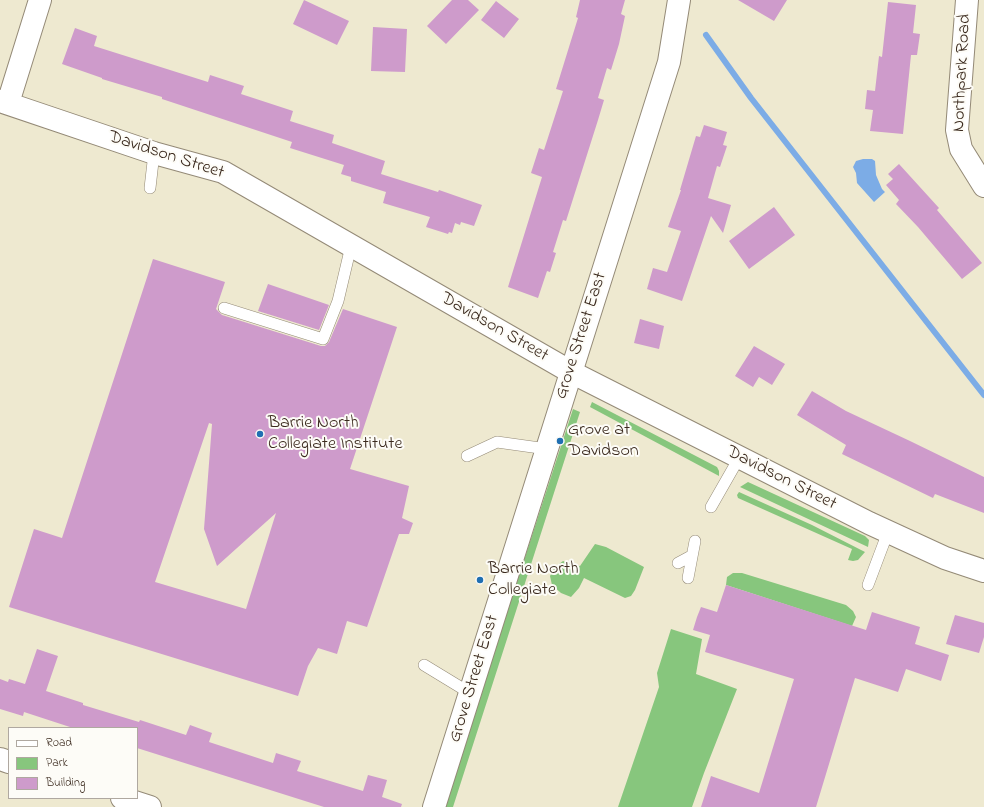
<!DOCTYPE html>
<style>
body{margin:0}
#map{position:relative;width:984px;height:807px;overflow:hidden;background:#eee9d0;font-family:"Indie Flower",sans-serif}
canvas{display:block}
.legend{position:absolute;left:8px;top:727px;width:130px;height:72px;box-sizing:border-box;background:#fdfcf7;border:1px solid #afa8a0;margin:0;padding:5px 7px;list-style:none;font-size:12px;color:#3b2a1e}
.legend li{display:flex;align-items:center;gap:8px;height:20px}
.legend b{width:20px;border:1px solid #afa8a0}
</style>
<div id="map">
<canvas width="984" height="807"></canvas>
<ul class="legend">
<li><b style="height:5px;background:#fff"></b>Road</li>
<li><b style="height:11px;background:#87c67d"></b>Park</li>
<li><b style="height:11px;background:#ce9bcb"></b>Building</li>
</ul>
</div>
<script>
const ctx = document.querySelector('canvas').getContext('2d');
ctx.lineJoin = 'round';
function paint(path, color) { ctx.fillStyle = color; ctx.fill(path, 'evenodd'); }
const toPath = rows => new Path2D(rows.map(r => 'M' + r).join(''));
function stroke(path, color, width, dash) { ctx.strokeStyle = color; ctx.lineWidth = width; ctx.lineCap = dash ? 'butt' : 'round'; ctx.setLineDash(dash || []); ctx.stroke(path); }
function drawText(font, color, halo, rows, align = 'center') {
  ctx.font = font + ' "Indie Flower",sans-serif'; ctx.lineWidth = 4; ctx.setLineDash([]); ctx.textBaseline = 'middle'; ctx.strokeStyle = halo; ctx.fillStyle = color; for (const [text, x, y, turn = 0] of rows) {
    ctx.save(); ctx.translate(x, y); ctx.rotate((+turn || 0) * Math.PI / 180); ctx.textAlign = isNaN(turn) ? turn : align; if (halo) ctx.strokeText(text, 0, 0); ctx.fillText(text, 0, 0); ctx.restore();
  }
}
paint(toPath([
 [592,402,717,467,719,471,719,476,590,407],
 [573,409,580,412,453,807,444,807],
 [748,482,865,536,869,540,868,547,740,487],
 [739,492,812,525,865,552,858,560,853,561,848,560,852,549,738,498,737,495],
 [595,544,606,547,644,567,635,590,631,596,625,598,584,578,579,588,571,597,561,593,552,585,550,576,555,567,563,561,580,566],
 [733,573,742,573,846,605,853,611,856,617,852,626,726,585,727,577],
 [671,629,702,639,696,674,737,689,704,773,692,807,618,807,659,687,657,673]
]), '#87c67d');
paint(toPath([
 [863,159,872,159,875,161,876,175,882,189,885,192,874,202,857,183,856,173,853,167,856,161]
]), '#7cace6');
stroke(toPath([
 [706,35,751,98,984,395]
]), '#7cace6', 6);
paint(toPath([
 [304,0,349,21,337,45,293,24],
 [452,0,468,0,479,10,446,44,427,26],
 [580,0,625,0,621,14,625,16,619,44,611,70,607,68,598,98,604,100,598,120,566,221,563,220,553,252,556,253,550,272,547,271,538,298,508,287,542,177,531,173,539,148,544,150,563,91,556,89,578,18,576,17],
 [738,0,787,0,774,21],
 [496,1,519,19,504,38,481,20],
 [888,2,916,5,913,33,920,34,917,55,911,55,903,134,870,131,873,110,865,109,867,90,875,91,879,56,882,57],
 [373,27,407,29,405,72,371,71],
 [75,28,97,36,94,46,208,82,210,75,244,86,241,94,293,111,290,121,334,135,332,143,385,161,381,174,438,192,439,190,482,205,474,226,461,222,460,225,455,223,452,233,449,232,448,234,426,227,430,217,383,203,386,192,351,181,351,177,341,174,344,165,290,148,292,142,162,99,162,97,102,79,102,78,62,64],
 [704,125,727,132,723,145,727,146,720,167,717,166,708,198,731,205,723,233,711,216,682,301,647,289,653,268,667,272,681,231,668,227,681,190,680,190,696,136,700,137],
 [899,164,939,208,937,210,982,263,962,279,918,227,896,204,899,200,886,185,893,179,888,174],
 [774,207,795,235,749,269,729,241],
 [153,259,225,282,216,309,222,315,321,346,325,346,329,342,343,309,397,327,350,469,409,486,402,518,413,523,409,534,399,534,367,627,347,621,337,654,318,648,308,666,298,696,9,607,34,529,62,538],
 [209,423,212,424,204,529,217,566,276,513,246,609,155,582],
 [268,284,329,305,319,330,258,311],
 [640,319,664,326,659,349,634,343],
 [754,346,785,364,772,385,759,377,753,387,735,376],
 [812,391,846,411,910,441,984,477,984,513,935,494,933,498,842,454,846,445,797,415],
 [726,585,866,630,872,612,920,627,915,644,949,655,941,681,906,669,898,692,855,678,816,807,701,807,711,776,759,793,794,679,705,652,710,635,693,630,697,617,701,607,717,612],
 [955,615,984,623,984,637,979,653,946,644],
 [37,649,58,656,46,691,83,703,83,705,139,722,140,720,186,735,190,725,212,733,209,742,273,763,276,753,301,761,297,771,363,791,368,775,387,780,382,797,402,804,401,807,324,807,137,748,137,728,73,728,24,712,23,716,0,709,0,679,8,682,9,679,25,684]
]), '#ce9bcb');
const lane = toPath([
 [150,188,154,153],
 [224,308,323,339,338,301,351,246],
 [467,456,497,442,547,449],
 [711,507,739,458],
 [678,563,691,556],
 [688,578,695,541],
 [868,585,888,532],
 [424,665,470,693]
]);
const street = toPath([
 [967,0,957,130,961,149,984,186],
 [0,101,154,153,223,172,571,372,869,523,945,558,984,571],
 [8,103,40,0],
 [0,759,9,762],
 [122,798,150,807]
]);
const secondary = toPath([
 [434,807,669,62,679,0]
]);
stroke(lane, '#948a77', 12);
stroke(street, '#948a77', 24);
stroke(secondary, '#948a77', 24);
stroke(lane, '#fff', 11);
stroke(street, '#fff', 22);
stroke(secondary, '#fff', 22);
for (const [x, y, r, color] of [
 [260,434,4,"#1f6fb2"],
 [560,441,4,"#1f6fb2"],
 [480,580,4,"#1f6fb2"]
]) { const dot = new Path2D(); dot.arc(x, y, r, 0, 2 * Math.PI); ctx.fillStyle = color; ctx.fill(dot); stroke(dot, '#fdfcf7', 1.5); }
drawText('18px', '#3b2a1e', '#fdfcf7', [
 ["Northpark Road",963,73,-87],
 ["Davidson Street",166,156,18],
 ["Davidson Street",494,328,30],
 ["Grove Street East",582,336,-72],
 ["Davidson Street",781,479,27],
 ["Grove Street East",475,679,-73]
]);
drawText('18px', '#3b2a1e', '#fdfcf7', [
 ["Barrie North",268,424],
 ["Collegiate Institute",268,445],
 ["Grove at",568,431],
 ["Davidson",568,452],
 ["Barrie North",488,570],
 ["Collegiate",488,591]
], 'left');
</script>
